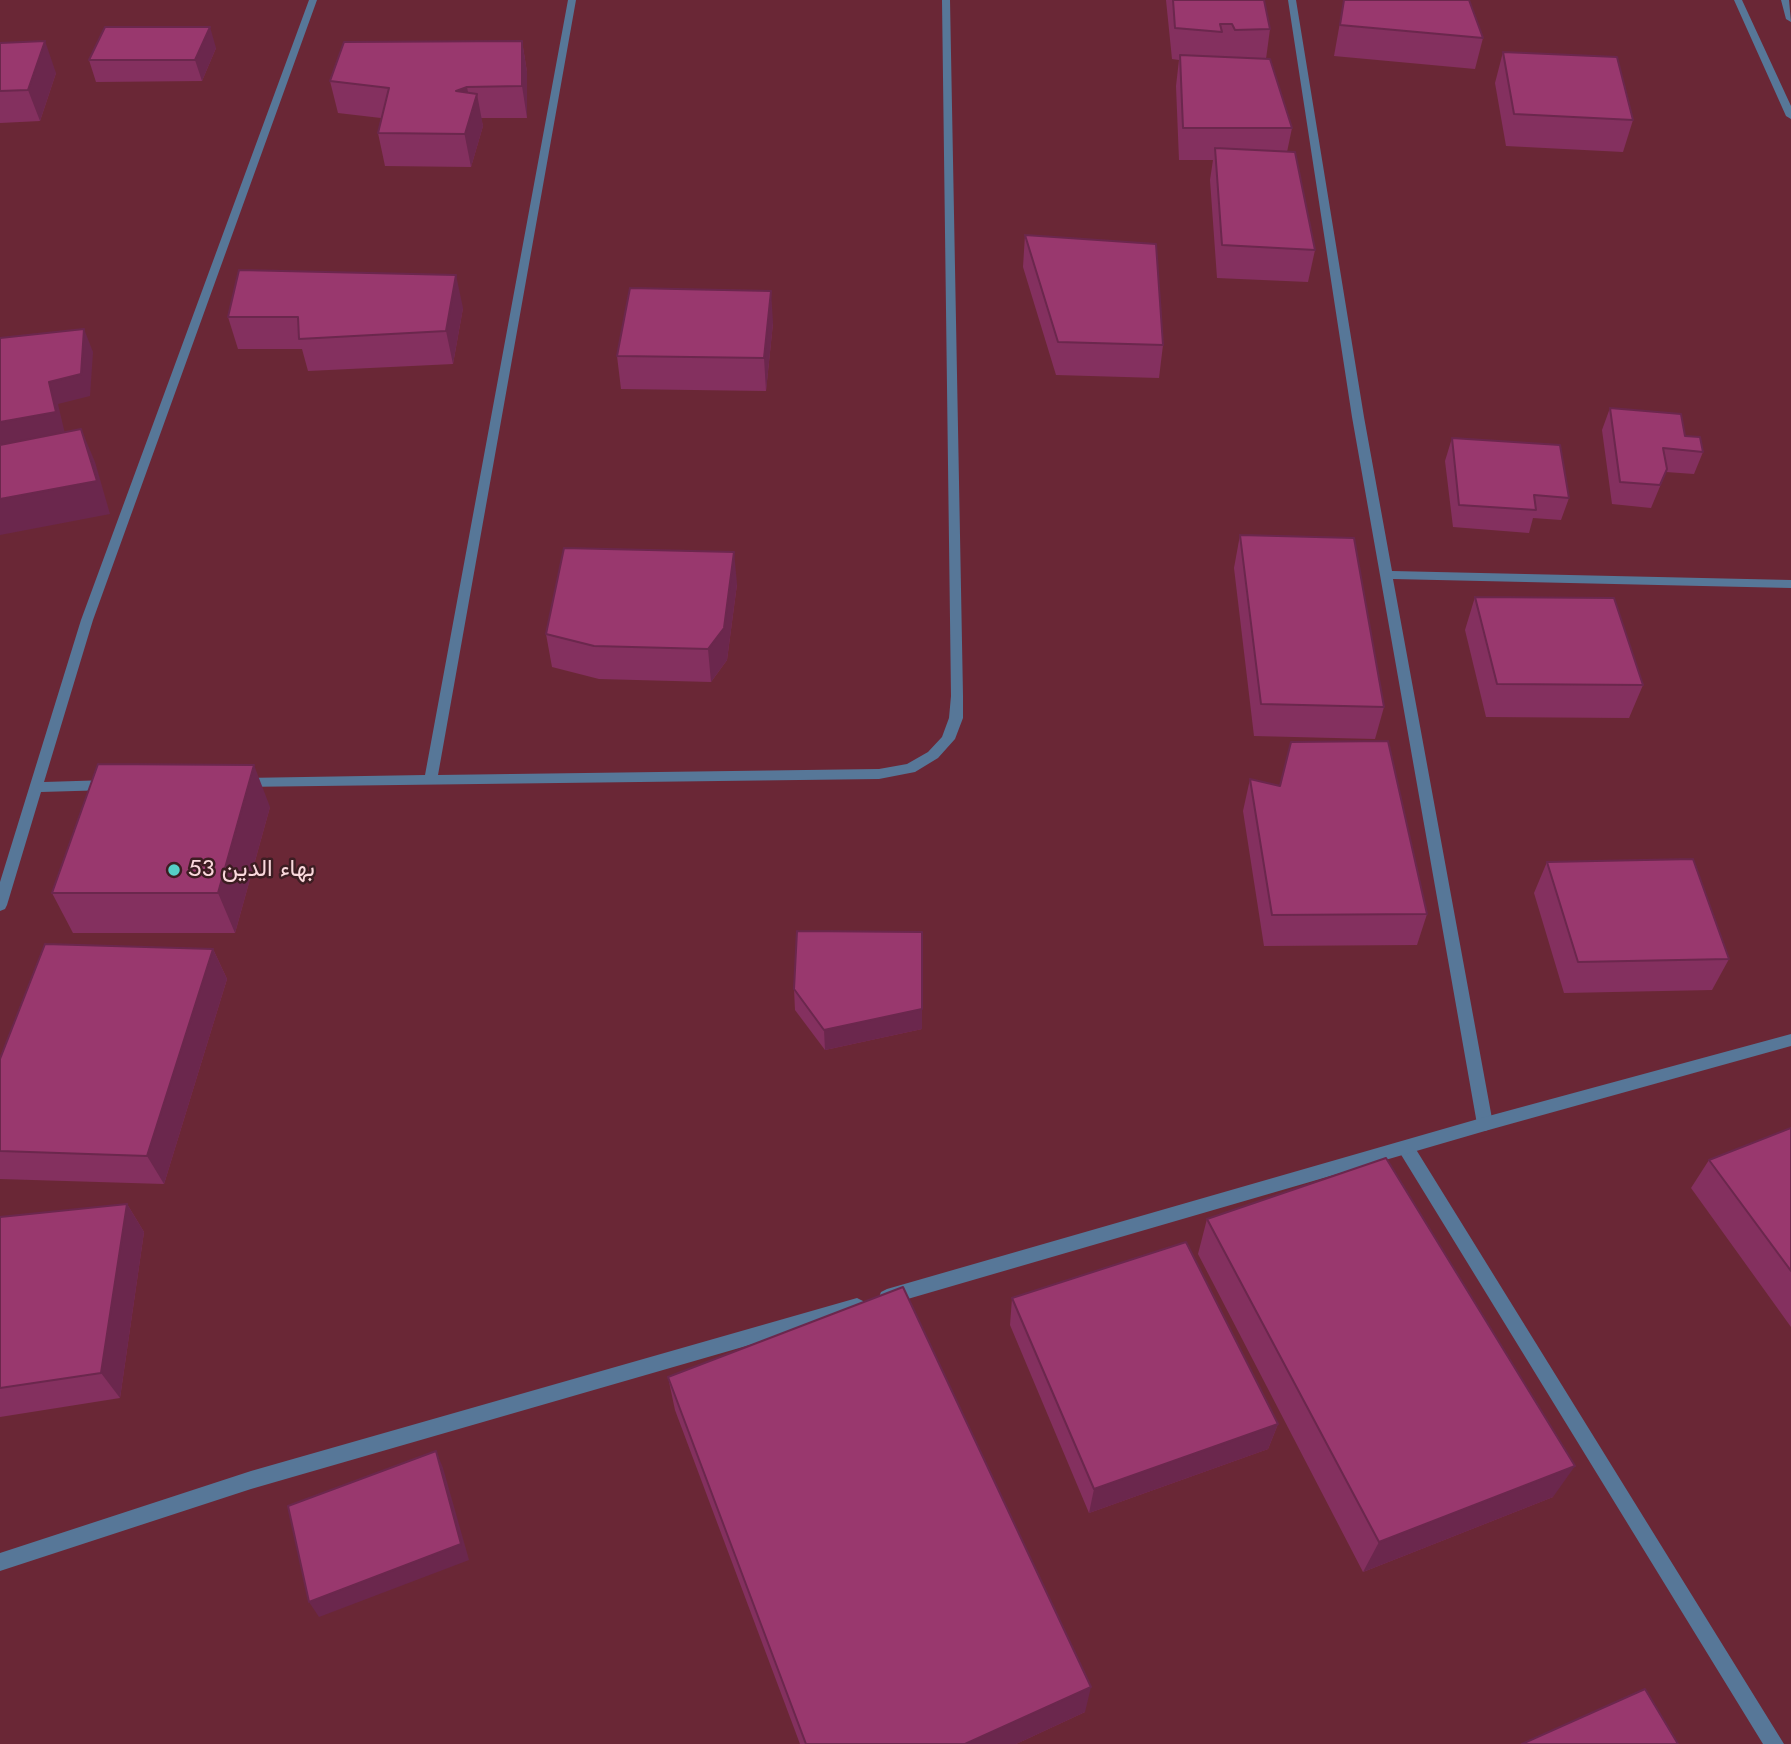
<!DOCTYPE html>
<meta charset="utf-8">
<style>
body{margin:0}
canvas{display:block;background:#6a2736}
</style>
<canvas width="1791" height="1744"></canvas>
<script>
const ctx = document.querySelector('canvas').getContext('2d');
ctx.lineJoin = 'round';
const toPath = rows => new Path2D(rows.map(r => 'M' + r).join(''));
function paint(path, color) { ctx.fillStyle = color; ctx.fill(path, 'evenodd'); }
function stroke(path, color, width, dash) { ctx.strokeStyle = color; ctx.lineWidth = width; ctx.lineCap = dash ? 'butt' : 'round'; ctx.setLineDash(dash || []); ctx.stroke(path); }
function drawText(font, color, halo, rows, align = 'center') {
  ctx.font = font + ' Jost,Vazirmatn,sans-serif'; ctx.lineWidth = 5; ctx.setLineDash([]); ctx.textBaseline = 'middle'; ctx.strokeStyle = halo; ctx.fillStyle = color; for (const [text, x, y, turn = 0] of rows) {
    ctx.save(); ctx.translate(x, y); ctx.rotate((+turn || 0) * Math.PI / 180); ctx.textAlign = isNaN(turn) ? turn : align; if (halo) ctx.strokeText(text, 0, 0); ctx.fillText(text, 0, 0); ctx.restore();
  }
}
paint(toPath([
 [309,0,317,0,93,620,44,782,109,780,116,785,109,790,41,792,7,905,5,909,0,911,0,882,81,620,309,0],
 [568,0,576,0,438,775,879,769,907,764,928,752,942,737,949,718,951,696,942,0,950,0,963,696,963,718,955,739,938,758,915,772,879,779,239,787,237,783,244,778,425,775,568,0],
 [1288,0,1296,0,1364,417,1392,571,1791,580,1791,588,1393,579,1493,1124,1490,1129,1485,1131,1480,1129,1477,1124,1380,575,1352,417,1288,0],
 [1406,1141,1412,1143,1784,1744,1763,1744,1400,1153,1398,1148,1400,1143,1406,1141]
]), '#577798');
paint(toPath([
 [1734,0,1742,0,1791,106,1791,119,1786,116,1734,0],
 [1781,0,1789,0,1791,22,1786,19,1781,0],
 [1791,1034,1791,1046,1485,1131,887,1305,881,1302,879,1297,881,1292,887,1289,1485,1117,1791,1034],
 [857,1298,863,1301,865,1306,863,1311,857,1314,251,1489,0,1571,0,1553,251,1471,857,1298]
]), '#577798');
paint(toPath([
 [1166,0,1264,0,1270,29,1266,59,1292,128,1287,152,1315,250,1308,282,1217,278,1210,180,1213,160,1179,160,1176,86,1179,60,1172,59],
 [1344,0,1483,38,1475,69,1334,56],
 [522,41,527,72,527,118,481,118,483,126,471,167,385,166,378,133,381,118,338,113,330,81],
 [0,43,56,73,40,121,0,123],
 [216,48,202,81,96,82,89,60],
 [1503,52,1633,120,1623,152,1506,146,1495,83],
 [1025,235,1163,345,1159,378,1056,375,1023,267],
 [463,308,453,364,308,371,302,349,238,349,228,317],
 [773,323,766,391,621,389,617,356],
 [1610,408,1685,436,1703,452,1694,474,1666,472,1651,508,1612,504,1602,430],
 [1452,438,1569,498,1561,520,1533,518,1529,533,1453,527,1445,461],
 [1240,535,1384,707,1375,739,1254,736,1234,568],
 [737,584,727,660,711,682,599,679,552,667,546,634],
 [1475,597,1643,685,1629,718,1486,717,1465,630],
 [1250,779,1427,914,1417,945,1264,946,1243,811],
 [270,807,235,933,73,933,52,893],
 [1547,862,1729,959,1712,990,1564,993,1534,893],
 [213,949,227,979,164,1184,0,1179,0,1059],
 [794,989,922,1009,922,1029,825,1050,795,1010],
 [1791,1128,1791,1327,1691,1188,1709,1160],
 [127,1204,144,1232,120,1398,0,1417,0,1217],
 [1207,1219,1553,1497,1363,1572,1198,1254],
 [1012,1298,1278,1424,1268,1449,1089,1513,1010,1325],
 [668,1377,1085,1712,1016,1744,800,1744,675,1410]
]), '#84305f');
paint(toPath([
 [210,27,216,48,202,81,195,60],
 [45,41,56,73,40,121,28,90],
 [522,41,527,72,527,118,522,86],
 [467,87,472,113,477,94,483,126,471,167,456,91],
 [456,275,463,308,453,364,446,331],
 [771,291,773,323,766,391,764,358],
 [84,329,93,352,90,396,58,404,65,434,0,446,0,422,49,382],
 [81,429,95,462,110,514,0,535,0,499],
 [734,552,737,584,727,660,711,682,708,649],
 [254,765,270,807,235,933,218,893],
 [213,949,227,979,164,1184,147,1156],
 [922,1009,922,1029,825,1050,824,1030],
 [127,1204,144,1232,120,1398,101,1373],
 [1278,1424,1268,1449,1089,1513,1094,1489],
 [436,1451,443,1468,469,1560,319,1617,309,1602],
 [1575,1466,1553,1497,1363,1572,1379,1542],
 [1091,1687,1085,1712,1016,1744,965,1744]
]), '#6b274d');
const building = toPath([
 [1173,0,1264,0,1270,29,1235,30,1232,24,1220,24,1222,32,1175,28,1173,0],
 [1344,0,1469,0,1483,38,1340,25,1344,0],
 [105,27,210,27,195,60,89,60,105,27],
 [45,41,28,90,0,91,0,43,45,41],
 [522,41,522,86,467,87,456,91,477,94,465,134,378,133,389,88,330,81,344,42,522,41],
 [1503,52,1617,57,1633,120,1514,114,1503,52],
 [1180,55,1270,59,1292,128,1183,128,1180,55],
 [1215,148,1295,152,1315,250,1222,245,1215,148],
 [1025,235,1156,244,1163,345,1058,342,1025,235],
 [239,270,456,275,446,331,299,339,298,317,228,317,239,270],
 [630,288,771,291,764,358,617,356,630,288],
 [84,329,81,374,49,382,56,412,0,422,0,338,84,329],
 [1610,408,1681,414,1685,436,1700,437,1703,452,1663,448,1667,469,1660,485,1620,482,1610,408],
 [81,429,97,481,0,499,0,445,81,429],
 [1452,438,1560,445,1569,498,1534,495,1536,510,1459,505,1452,438],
 [1240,535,1354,538,1384,707,1261,704,1240,535],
 [564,548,734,552,724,628,708,649,594,646,546,634,564,548],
 [1475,597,1614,598,1643,685,1497,684,1475,597],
 [1388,741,1427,914,1272,915,1250,779,1280,786,1291,742,1388,741],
 [98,764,254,765,218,893,52,893,98,764],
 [1693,859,1729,959,1578,962,1547,862,1693,859],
 [797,931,922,932,922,1009,824,1030,794,989,797,931],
 [45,944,213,949,147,1156,0,1151,0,1059,45,944],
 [1791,1128,1791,1271,1709,1160,1791,1128],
 [1386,1158,1575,1466,1379,1542,1207,1219,1386,1158],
 [127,1204,101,1373,0,1388,0,1217,127,1204],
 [1186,1242,1278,1424,1094,1489,1012,1298,1186,1242],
 [903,1287,1091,1687,965,1744,806,1744,668,1377,903,1287],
 [436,1451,461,1544,309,1602,288,1506,436,1451],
 [1645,1689,1678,1744,1522,1744,1645,1689]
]);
paint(building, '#99386e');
stroke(building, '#6b274d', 2);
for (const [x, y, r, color] of [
 [174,870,7,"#55cec6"]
]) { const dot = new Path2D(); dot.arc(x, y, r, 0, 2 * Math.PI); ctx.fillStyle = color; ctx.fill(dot); stroke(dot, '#3c1d22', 2.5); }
drawText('24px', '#fad8dc', '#3c1d22', [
 ["بهاء الدين 53",188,870]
], 'left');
</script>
